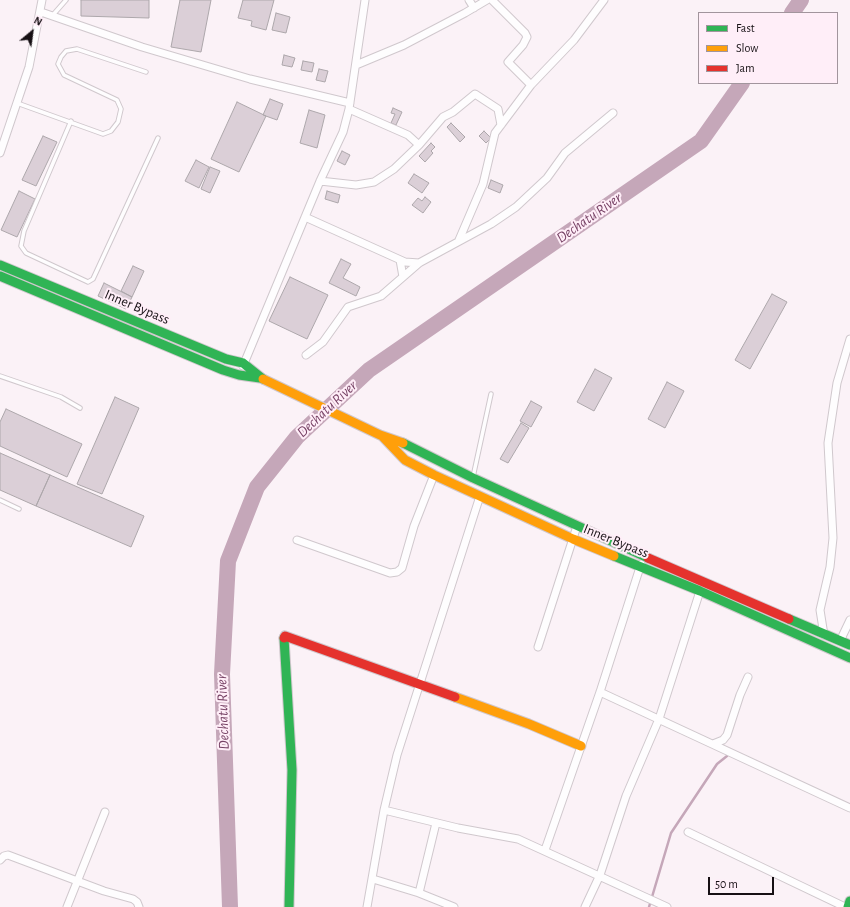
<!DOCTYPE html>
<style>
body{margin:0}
#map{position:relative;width:850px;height:907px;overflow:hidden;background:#fbf2f7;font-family:"Alegreya Sans",sans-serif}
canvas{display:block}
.legend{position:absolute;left:698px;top:12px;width:140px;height:72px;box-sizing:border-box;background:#ffeef8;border:1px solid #a2959d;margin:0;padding:5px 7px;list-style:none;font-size:12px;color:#161014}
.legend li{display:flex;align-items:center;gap:8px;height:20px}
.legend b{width:20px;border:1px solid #a2959d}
.north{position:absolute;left:12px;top:12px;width:40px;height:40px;-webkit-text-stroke:3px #ffeef8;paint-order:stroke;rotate:29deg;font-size:11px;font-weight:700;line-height:16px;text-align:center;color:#161014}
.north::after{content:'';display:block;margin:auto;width:14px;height:18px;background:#161014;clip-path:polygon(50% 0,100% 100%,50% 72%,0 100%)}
.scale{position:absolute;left:708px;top:877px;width:66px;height:18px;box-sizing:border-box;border:2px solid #161014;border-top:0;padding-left:5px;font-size:12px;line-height:14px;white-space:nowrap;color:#161014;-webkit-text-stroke:3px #ffeef8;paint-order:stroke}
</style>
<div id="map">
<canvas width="850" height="907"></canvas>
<ul class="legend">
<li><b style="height:5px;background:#30b455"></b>Fast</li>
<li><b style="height:5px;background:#ff9f0a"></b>Slow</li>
<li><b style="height:5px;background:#e5322d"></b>Jam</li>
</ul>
<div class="north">N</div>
<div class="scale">50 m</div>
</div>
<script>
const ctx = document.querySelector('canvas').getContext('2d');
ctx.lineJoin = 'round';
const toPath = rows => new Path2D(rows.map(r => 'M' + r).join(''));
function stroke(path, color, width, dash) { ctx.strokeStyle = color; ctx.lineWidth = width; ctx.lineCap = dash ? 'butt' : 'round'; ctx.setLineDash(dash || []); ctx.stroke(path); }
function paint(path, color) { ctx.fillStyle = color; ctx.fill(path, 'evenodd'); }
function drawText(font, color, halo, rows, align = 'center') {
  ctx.font = font + ' "Alegreya Sans",sans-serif'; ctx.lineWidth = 4; ctx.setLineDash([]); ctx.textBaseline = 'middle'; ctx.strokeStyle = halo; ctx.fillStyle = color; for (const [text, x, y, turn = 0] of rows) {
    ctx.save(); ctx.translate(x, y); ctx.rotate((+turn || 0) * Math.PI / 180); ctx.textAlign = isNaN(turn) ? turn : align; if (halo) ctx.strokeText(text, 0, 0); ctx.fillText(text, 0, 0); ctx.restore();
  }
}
stroke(toPath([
 [649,907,671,833,717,764,727,756]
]), '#c5a7b9', 2.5);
stroke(toPath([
 [792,13,801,0],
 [230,907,222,674,228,561,257,487,297,437,369,370,701,141,742,83]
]), '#c5a7b9', 16);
const building = toPath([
 [81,0,149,0,149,18,81,16,81,0],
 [180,0,211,0,201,52,171,47,180,0],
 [243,0,274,0,266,30,251,26,252,21,238,18,243,0],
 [276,13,290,17,286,33,272,30,276,13],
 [284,55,295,58,292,67,282,65,284,55],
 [303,61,314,63,312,72,301,70,303,61],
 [319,69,328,71,325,82,316,80,319,69],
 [270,99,283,104,277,120,263,115,270,99],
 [237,102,266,116,239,172,211,159,237,102],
 [393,108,402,112,396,125,391,123,395,114,391,113,393,108],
 [309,110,325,115,317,148,300,143,309,110],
 [451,123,465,137,460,142,447,127,451,123],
 [484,131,491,138,486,143,479,136,484,131],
 [43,136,57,142,36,186,22,180,43,136],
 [431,143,435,147,431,151,433,153,425,162,419,156,431,143],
 [342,151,350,155,345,165,337,161,342,151],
 [196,160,209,167,199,188,185,181,196,160],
 [210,167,220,171,210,193,201,189,210,167],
 [414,174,429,183,422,193,408,183,414,174],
 [491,180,503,185,500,193,488,188,491,180],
 [19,191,35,199,17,237,1,230,19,191],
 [327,191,340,195,338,203,325,199,327,191],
 [425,197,431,202,423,213,412,205,418,198,422,201,425,197],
 [341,259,351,264,343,278,360,287,356,296,329,283,341,259],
 [133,266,144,271,132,297,121,291,133,266],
 [290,277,328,295,307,339,269,321,290,277],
 [104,283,132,297,126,309,98,296,104,283],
 [772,294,787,302,750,369,735,360,772,294],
 [595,369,612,378,594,411,577,402,595,369],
 [667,382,684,391,665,428,648,419,667,382],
 [115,397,139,408,102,494,77,484,115,397],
 [531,401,542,407,531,427,520,421,531,401],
 [6,409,82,444,67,477,0,446,0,422,6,409],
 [521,423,529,428,508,463,500,459,521,423],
 [0,453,50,475,36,506,0,490,0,453],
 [50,475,144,516,131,547,36,506,50,475]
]);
paint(building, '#dbcfd7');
stroke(building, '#ada7ab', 1);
const lane = toPath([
 [52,16,66,0],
 [17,103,103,134,111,131,118,122,121,109,117,100,64,75,58,64,61,57,66,51,77,49,146,72],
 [71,121,24,231,21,246,26,253,88,282,93,279,158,138],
 [0,376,61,397,80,408],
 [473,477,491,394],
 [0,500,19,509]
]);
const street = toPath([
 [469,0,474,8],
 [492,0,525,33,527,37,523,45,508,62,531,85],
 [41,12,142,47,250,79,350,103],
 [356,65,404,45,465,13,487,0],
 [349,109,408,135,419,145,443,117,453,112,475,94,498,109,501,125],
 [0,153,29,67,42,0],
 [320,181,356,185,374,182,394,169,419,145],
 [305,217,405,262,419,263],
 [459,240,483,184,495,133,531,85,574,40,604,0],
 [400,260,403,277],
 [306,355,323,342,348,307,381,296,419,263,491,224,516,207,547,178,565,153,613,113],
 [243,366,320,181,343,132,349,109,365,0],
 [297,540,390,573,397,572,402,568,414,526,434,475],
 [824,635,820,610,830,567,833,538,828,443,837,383,850,339],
 [840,641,850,620],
 [538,647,577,526],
 [600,692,850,808],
 [713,744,723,740,727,735,740,695,748,677],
 [384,810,458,828,518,839,667,907],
 [688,832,845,907],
 [545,850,600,692,641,564],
 [0,860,4,856,8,855,104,891,133,899,137,902,139,907],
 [373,879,419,893,454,907],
 [419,893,436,823],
 [67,907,105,812],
 [367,907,384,810,397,755,480,496],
 [585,907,600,875,626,796,659,719,700,591]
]);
const fast = toPath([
 [0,265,226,359,243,363,263,379],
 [0,276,223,370,239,375,260,378],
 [403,443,473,478,648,558],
 [614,556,700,591,850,658],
 [789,619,850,645],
 [284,638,292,770,289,907],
 [848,907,850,901]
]);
const slow = toPath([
 [263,379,380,435,403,443],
 [383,437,405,460,434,475,573,539,614,556],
 [455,697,529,724,581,746]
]);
const jam = toPath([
 [648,558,789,619],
 [284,638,285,636,455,697]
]);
stroke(lane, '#d0c8cd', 5.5);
stroke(street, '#d0c8cd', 9);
stroke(fast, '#d0c8cd', 11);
stroke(slow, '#d0c8cd', 11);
stroke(jam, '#d0c8cd', 11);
stroke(lane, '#fefdfe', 3.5);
stroke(street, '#fefdfe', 7);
stroke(fast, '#30b455', 9);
stroke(slow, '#ff9f0a', 9);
stroke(jam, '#e5322d', 9);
drawText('14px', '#161014', '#ffeef8', [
 ["Inner Bypass",137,307,23],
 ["Inner Bypass",616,541,22]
]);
drawText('italic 15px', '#774265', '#ffeef8', [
 ["Dechatu River",589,218,-35],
 ["Dechatu River",327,409,-43],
 ["Dechatu River",223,712,-92]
]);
</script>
